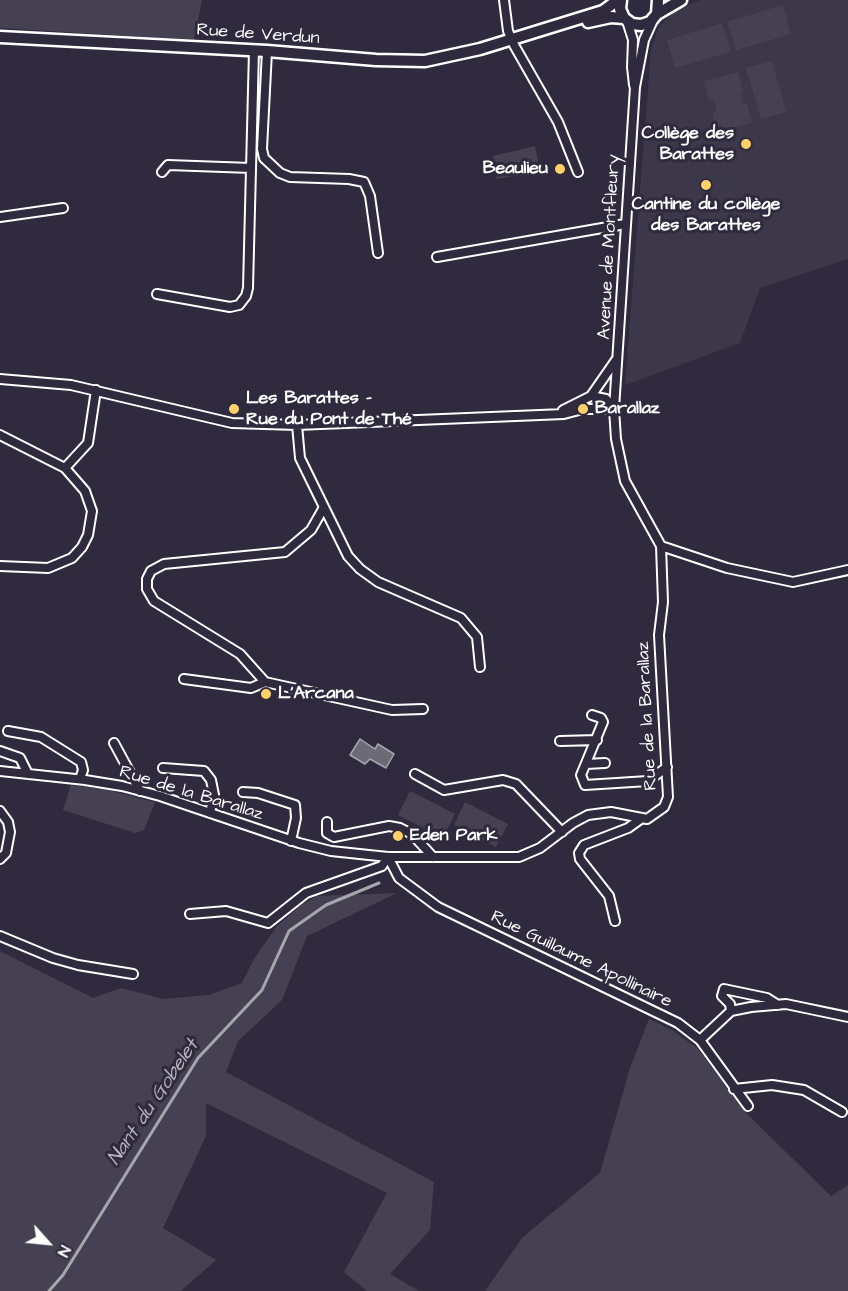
<!DOCTYPE html>
<meta charset="utf-8">
<style>
body{margin:0}
#map{position:relative;width:848px;height:1291px;overflow:hidden;background:#2f2a3d;font-family:"Architects Daughter",sans-serif}
canvas{display:block}
.north{position:absolute;left:18px;top:1213px;width:60px;height:60px;-webkit-text-stroke:4px #2f2a3d;paint-order:stroke;rotate:117deg;font-size:16px;font-weight:700;line-height:24px;text-align:center;color:#fff}
.north::after{content:'';display:block;margin:auto;width:21px;height:27px;background:#fff;clip-path:polygon(50% 0,100% 100%,50% 72%,0 100%)}
</style>
<div id="map">
<canvas width="848" height="1291"></canvas>
<div class="north">N</div>
</div>
<script>
const ctx = document.querySelector('canvas').getContext('2d');
ctx.lineJoin = 'round';
function paint(path, color) { ctx.fillStyle = color; ctx.fill(path, 'evenodd'); }
const toPath = rows => new Path2D(rows.map(r => 'M' + r).join(''));
function stroke(path, color, width, dash) { ctx.strokeStyle = color; ctx.lineWidth = width; ctx.lineCap = dash ? 'butt' : 'round'; ctx.setLineDash(dash || []); ctx.stroke(path); }
function drawText(font, color, halo, rows, align = 'center') {
  ctx.font = font + ' "Architects Daughter",sans-serif'; ctx.lineWidth = 6; ctx.setLineDash([]); ctx.textBaseline = 'middle'; ctx.strokeStyle = halo; ctx.fillStyle = color; for (const [text, x, y, turn = 0] of rows) {
    ctx.save(); ctx.translate(x, y); ctx.rotate((+turn || 0) * Math.PI / 180); ctx.textAlign = isNaN(turn) ? turn : align; if (halo) ctx.strokeText(text, 0, 0); ctx.fillText(text, 0, 0); ctx.restore();
  }
}
paint(toPath([
 [700,0,848,0,848,259,760,288,740,343,625,385,651,48,660,25,677,10]
]), '#3c3749');
paint(toPath([
 [0,0,202,0,194,40,0,28],
 [783,5,791,34,736,50,727,22],
 [722,23,731,52,675,68,667,40],
 [772,61,786,112,761,119,746,68],
 [738,72,743,92,740,93,743,104,747,104,752,123,718,132,712,113,717,111,714,100,709,101,704,81],
 [535,146,540,171,497,179,493,156],
 [71,785,108,790,155,802,144,830,135,833,63,810],
 [410,791,455,814,443,838,398,815],
 [465,802,508,824,496,847,454,825],
 [397,893,307,936,282,1000,238,1041,226,1072,434,1182,430,1230,390,1274,419,1291,367,1291,344,1272,387,1193,206,1103,206,1136,163,1228,216,1260,181,1291,0,1291,0,951,93,998,121,988,163,999,209,995,242,983,254,959,277,926,300,906,317,896],
 [649,1019,672,1030,697,1048,747,1114,831,1196,848,1185,848,1291,485,1291,522,1238,600,1173,630,1068]
]), '#464152');
const water = toPath([
 [360,739,375,749,378,744,394,754,386,768,370,759,365,764,350,755,360,739]
]);
paint(water, '#6d6a77');
stroke(water, '#a7a6ad', 1.5);
stroke(toPath([
 [49,1291,63,1275,198,1058,262,990,289,931,326,905,379,883]
]), '#a7a6ad', 3);
const street = toPath([
 [504,0,508,31,514,45,558,122,578,172],
 [627,21,633,40,632,67,634,85],
 [267,51,262,149,264,158,280,173,290,177,349,179,364,182,370,196,378,253],
 [162,172,168,165,251,168],
 [0,217,63,208],
 [437,257,625,224],
 [157,294,230,307,239,305,246,296,248,288,254,50],
 [0,379,71,385,232,423,297,425,564,414,583,409,614,409],
 [591,396,606,399,614,409],
 [563,410,591,396,616,360],
 [297,425,300,458,348,556,360,569,378,582,461,618,477,637,480,667],
 [0,435,65,468,85,491,92,511,88,535,82,547,72,558,48,568,0,566],
 [65,468,88,443,96,390],
 [323,509,311,530,285,552,164,564,151,571,147,579,147,589,154,601,240,654,265,682,392,710,423,709],
 [661,546,727,568,793,582,848,570],
 [184,679,251,688,265,682],
 [592,715,601,718,603,722,581,775,585,785,648,781,667,767],
 [8,731,41,737,81,762,83,770,80,779],
 [560,741,597,740],
 [114,743,140,791],
 [0,751,20,758,28,774],
 [586,764,605,763],
 [163,768,204,771,211,780,214,795,210,813],
 [0,771,85,780,122,786,160,796,299,843,331,851,388,857,519,857,540,848,573,823,588,815,611,812,647,819,664,807,668,797,659,635,663,602,661,546,625,481,616,439,614,409,635,87,644,40,653,20],
 [415,774,444,790,503,780,516,784,562,832],
 [243,792,258,793,295,805,296,818,291,841],
 [0,811,8,822,10,832,6,853,0,859],
 [327,822,327,833,334,837,389,826,400,828,412,834,433,857],
 [388,857,399,878,438,907,678,1023,700,1040,748,1106],
 [190,914,226,911,268,923,306,893,382,866,388,857],
 [615,921,609,896,580,859,579,853,584,845,628,828,642,818],
 [0,936,53,958,78,965,133,974],
 [731,1011,730,1004,722,996,724,989,767,998,778,1005],
 [700,1040,731,1011,751,1007,786,1004,848,1017],
 [734,1089,772,1085,804,1090,842,1112]
]);
const secondary = toPath([
 [621,0,620,9,624,18,632,24,641,25,650,22,657,14,658,0],
 [657,14,681,0],
 [588,22,611,17,624,18],
 [0,37,267,51,376,60,425,61,480,49,603,11,618,0]
]);
stroke(street, '#fff', 12);
stroke(secondary, '#fff', 15);
stroke(street, '#2f2a3d', 8);
stroke(secondary, '#2f2a3d', 10);
for (const [x, y, r, color] of [
 [746,144,6,"#ffd166"],
 [560,169,6,"#ffd166"],
 [706,185,6,"#ffd166"],
 [234,409,6,"#ffd166"],
 [583,409,6,"#ffd166"],
 [266,694,6,"#ffd166"],
 [398,836,6,"#ffd166"]
]) { const dot = new Path2D(); dot.arc(x, y, r, 0, 2 * Math.PI); ctx.fillStyle = color; ctx.fill(dot); stroke(dot, '#2f2a3d', 2); }
drawText('18px', '#fff', '#2f2a3d', [
 ["Rue de Verdun",258,35,4],
 ["Avenue de Montfleury",610,247,-87],
 ["Rue de la Barallaz",648,716,-93],
 ["Rue de la Barallaz",191,794,17],
 ["Rue Guillaume Apollinaire",581,960,26]
]);
drawText('bold 18px', '#fff', '#2f2a3d', [
 ["Collège des",734,134,"right"],
 ["Barattes",734,155,"right"],
 ["Beaulieu",548,169,"right"],
 ["Cantine du collège",706,205,"center"],
 ["des Barattes",706,226,"center"],
 ["Les Barattes -",246,399],
 ["Rue du Pont de Thé",246,420],
 ["Barallaz",595,409],
 ["L'Arcana",278,694],
 ["Eden Park",410,836]
], 'left');
drawText('italic 20px', '#b6b4bb', '#2f2a3d', [
 ["Nant du Gobelet",154,1103,-56]
]);
</script>
